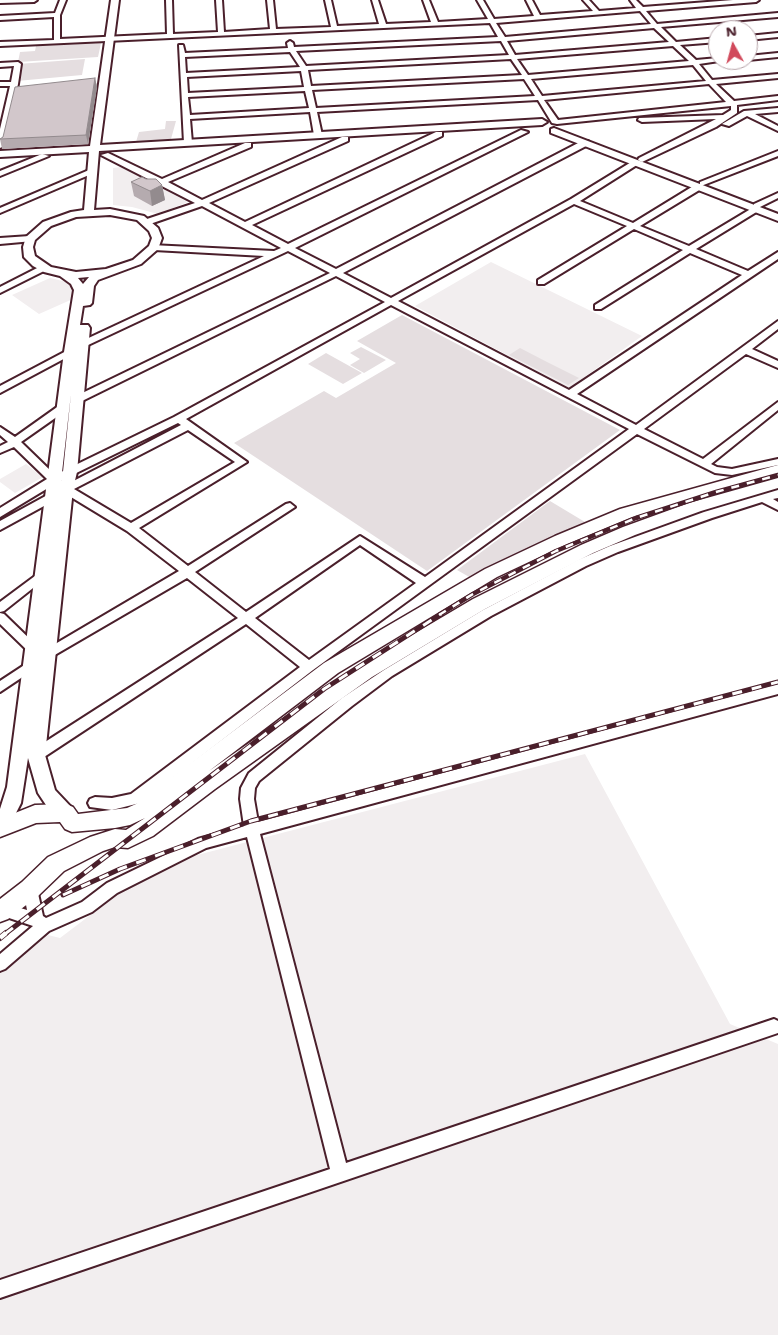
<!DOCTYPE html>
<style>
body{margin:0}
#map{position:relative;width:778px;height:1335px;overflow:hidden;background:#fff;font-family:"Shantell Sans",sans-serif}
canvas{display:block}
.north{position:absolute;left:708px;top:20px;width:50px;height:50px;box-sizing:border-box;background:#fff;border:1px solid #b7a5aa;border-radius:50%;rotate:353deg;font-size:14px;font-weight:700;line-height:20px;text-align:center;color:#4a1f2b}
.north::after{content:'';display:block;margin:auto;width:18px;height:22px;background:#d1495b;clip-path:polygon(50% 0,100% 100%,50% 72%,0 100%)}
</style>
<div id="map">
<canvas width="778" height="1335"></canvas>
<div class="north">N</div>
</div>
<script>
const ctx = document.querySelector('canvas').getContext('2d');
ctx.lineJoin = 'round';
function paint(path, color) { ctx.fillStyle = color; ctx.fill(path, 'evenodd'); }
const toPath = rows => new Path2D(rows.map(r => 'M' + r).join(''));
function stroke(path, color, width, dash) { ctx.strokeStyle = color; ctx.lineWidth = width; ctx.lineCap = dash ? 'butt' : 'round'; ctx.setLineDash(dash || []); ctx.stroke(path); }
paint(toPath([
 [121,167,140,177,188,202,158,214,132,207,113,205,113,168],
 [491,262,642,336,569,388,415,306],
 [50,278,71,283,75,286,75,298,39,314,12,295],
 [26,464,43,477,15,493,0,482,0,479],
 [585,754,730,1024,778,1044,778,1335,0,1335,0,973,48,935,60,938,155,866]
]), '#f2eeef');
paint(toPath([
 [101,43,98,57,18,62,20,52,35,51,36,46],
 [85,59,82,75,17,81,18,64],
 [166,121,176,121,171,139,136,142,139,132,165,129],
 [402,315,620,430,427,571,234,443,324,391,336,398,396,363,357,341],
 [361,347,386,360,364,373,350,365,360,359,350,353],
 [520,348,547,362,579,378,568,385,509,355],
 [326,353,362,373,343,384,308,364],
 [550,501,585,522,471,578,457,570]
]), '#e5dee0');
const minor = toPath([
 [0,0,37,0,34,2,0,3,0,0],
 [60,0,66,0,60,15,60,39,167,34,166,0,172,0,173,34,218,32,216,0,222,0,224,32,270,29,267,0,273,0,276,29,331,27,325,0,331,0,337,26,379,24,372,0,378,0,386,24,431,22,423,0,429,0,438,22,488,19,477,0,483,0,494,19,534,16,526,0,532,0,540,15,593,11,583,0,589,0,599,11,636,8,630,0,636,0,643,7,733,0,759,0,756,2,646,11,657,24,778,13,778,17,661,27,676,42,718,38,718,42,680,45,696,60,718,58,718,60,726,60,699,64,712,80,778,74,778,78,716,84,734,101,778,96,778,100,737,105,737,113,716,127,642,162,638,160,639,158,716,119,642,122,638,120,639,118,723,115,731,110,731,106,557,124,552,123,538,100,317,112,322,135,318,137,314,135,310,112,190,119,192,143,188,145,184,143,179,45,183,45,185,53,288,48,287,43,290,41,293,43,294,47,498,37,490,23,0,46,0,42,54,40,54,17,0,20,0,16,55,13,60,0],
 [640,11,651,24,505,37,496,23,640,11],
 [654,28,669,42,515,55,507,41,654,28],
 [501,41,509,55,306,66,296,51,501,41],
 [673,46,689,61,528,75,517,59,673,46],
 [290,52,300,67,186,73,185,57,290,52],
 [511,59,522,75,311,86,308,70,511,59],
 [693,65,706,81,542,96,531,79,693,65],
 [301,71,304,87,188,93,187,77,301,71],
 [524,79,535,96,316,108,312,90,524,79],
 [709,84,726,102,558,120,544,100,709,84],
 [305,91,309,108,190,115,188,97,305,91],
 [778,33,778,37,748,40,748,36,778,33],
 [778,53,778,57,748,60,748,56,778,53],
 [18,62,21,64,18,84,4,146,0,148,0,129,10,86,0,86,0,82,11,82,14,66,0,67,0,63,18,62],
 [778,108,778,112,755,114,778,126,778,131,747,116,729,126,722,124,744,111,778,108],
 [521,130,528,132,295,248,336,269,582,141,588,141,588,145,343,273,391,298,571,199,633,161,640,163,580,201,633,223,695,185,700,185,700,182,778,151,778,156,701,186,701,189,640,226,689,246,754,207,754,204,778,193,778,198,758,208,758,211,696,249,748,271,778,252,778,259,577,394,636,425,778,321,778,329,752,349,778,361,778,368,746,354,644,429,703,459,778,402,778,410,711,464,717,467,732,469,778,459,778,465,732,475,715,473,637,434,313,670,140,803,112,810,90,807,88,803,90,799,95,797,112,798,131,794,300,667,246,624,41,759,36,760,31,759,29,755,31,751,238,618,187,578,53,656,45,656,43,653,45,650,179,571,127,531,66,494,0,530,0,521,62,487,181,425,178,423,58,482,0,517,0,508,47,479,14,447,0,453,0,446,8,442,0,435,0,427,15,437,60,405,68,405,68,409,21,442,55,475,174,417,385,302,336,276,80,402,72,402,72,398,330,273,288,251,86,346,80,346,80,342,264,256,154,250,151,249,151,245,274,251,281,248,202,206,150,224,144,224,144,220,195,203,101,155,108,153,162,179,245,143,251,143,251,147,168,182,202,200,342,137,348,137,348,141,209,203,245,222,436,132,442,132,442,136,252,225,288,244,521,130],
 [574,204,627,226,538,280,538,284,544,284,634,229,683,250,595,305,595,309,601,309,690,253,742,275,569,390,398,301,574,204],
 [391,305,629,429,425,577,360,536,246,612,195,572,295,507,290,503,286,504,188,566,139,528,247,462,186,419,391,305],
 [188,430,235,462,131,523,74,489,188,430],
 [360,545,416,583,309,660,255,618,360,545],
 [42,154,49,156,0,176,0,171,42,154],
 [89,170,96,172,0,213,0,208,89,170],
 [30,236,34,239,33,241,0,244,0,238,30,236],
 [43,265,46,266,46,270,0,293,0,287,43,265],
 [70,349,75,352,73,354,0,393,0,386,70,349],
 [778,490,778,498,773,499,778,502,778,510,762,502,712,518,618,552,586,566,491,616,392,676,352,706,259,781,255,788,254,799,258,822,778,684,778,694,260,834,346,1163,774,1019,778,1021,778,1033,0,1298,0,1280,330,1169,247,837,206,848,117,893,92,912,49,931,5,969,0,971,0,954,33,926,0,915,0,905,4,903,27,910,23,889,25,884,30,883,35,884,37,889,43,916,46,918,82,902,107,883,198,839,244,826,240,799,241,788,249,773,342,698,384,670,483,610,578,560,610,546,704,512,778,490],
 [43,570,49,574,47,577,4,611,0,612,0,602,43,570],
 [0,613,4,614,38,647,40,650,38,653,30,653,0,624,0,613],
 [32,660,36,662,38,665,36,668,0,692,0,681,32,660]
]);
const major = toPath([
 [111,0,119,0,100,145,542,119,547,122,542,125,99,151,94,210,110,209,144,216,158,228,162,238,158,249,141,264,98,280,94,286,92,303,90,305,83,306,80,325,88,325,90,328,77,472,73,489,45,755,55,790,72,808,75,813,72,818,66,821,60,818,46,805,38,793,28,758,21,803,6,833,0,836,0,809,7,787,64,352,74,290,71,284,60,276,44,272,33,266,24,257,23,247,26,237,43,222,71,212,84,210,89,152,0,157,0,151,90,146,111,0],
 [110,215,137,220,149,231,152,238,149,246,133,260,106,269,76,272,51,267,35,256,33,247,35,240,51,226,76,217,110,215],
 [89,277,83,284,78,278,89,277],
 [71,394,63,472,61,481,71,394],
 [554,128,778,214,778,221,551,133,551,129,554,128]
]);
const highway = toPath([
 [778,465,778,475,632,517,567,544,497,577,338,673,209,771,358,667,473,599,581,545,623,527,689,503,778,478,778,488,701,511,635,535,593,553,485,609,372,677,215,789,153,836,128,848,115,847,103,851,64,871,38,896,8,919,0,922,0,899,22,882,48,857,90,837,115,829,126,830,145,818,130,825,115,828,72,832,65,829,60,822,36,823,0,837,0,819,35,805,66,804,73,807,78,814,127,808,136,804,324,663,485,569,555,536,620,509,778,465]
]);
stroke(minor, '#4a1f2b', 4);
stroke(major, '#4a1f2b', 4);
stroke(highway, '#4a1f2b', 3);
paint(minor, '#fff');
paint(major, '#fff');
paint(highway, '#fff');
const railFar2 = toPath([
 [439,615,473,594,556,551,636,518,716,492,778,475]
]);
const railFar1 = toPath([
 [63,895,120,869,251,821,778,682],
 [5,934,324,689,441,614]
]);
const rail = toPath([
 [0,938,6,933]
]);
stroke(railFar2, '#4a1f2b', 4.5);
stroke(railFar1, '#4a1f2b', 5);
stroke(rail, '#4a1f2b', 6);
stroke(railFar2, '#fff', 2.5, [8]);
stroke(railFar1, '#fff', 3, [10]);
stroke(rail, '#fff', 4.5, [12]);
paint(toPath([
 [95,78,97,87,88,144,2,149,0,139],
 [146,179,162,185,165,200,152,206,134,196,131,182]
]), '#b5abaf');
paint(toPath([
 [95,78,97,87,88,144,86,135],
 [162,185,165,200,152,206,150,191]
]), '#938b8e');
const building = toPath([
 [95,78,86,135,0,139,3,137,15,87,95,78],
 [142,177,146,179,156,179,162,185,150,191,131,182,142,177]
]);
paint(building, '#d2c7cb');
stroke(building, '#938b8e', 1);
</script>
